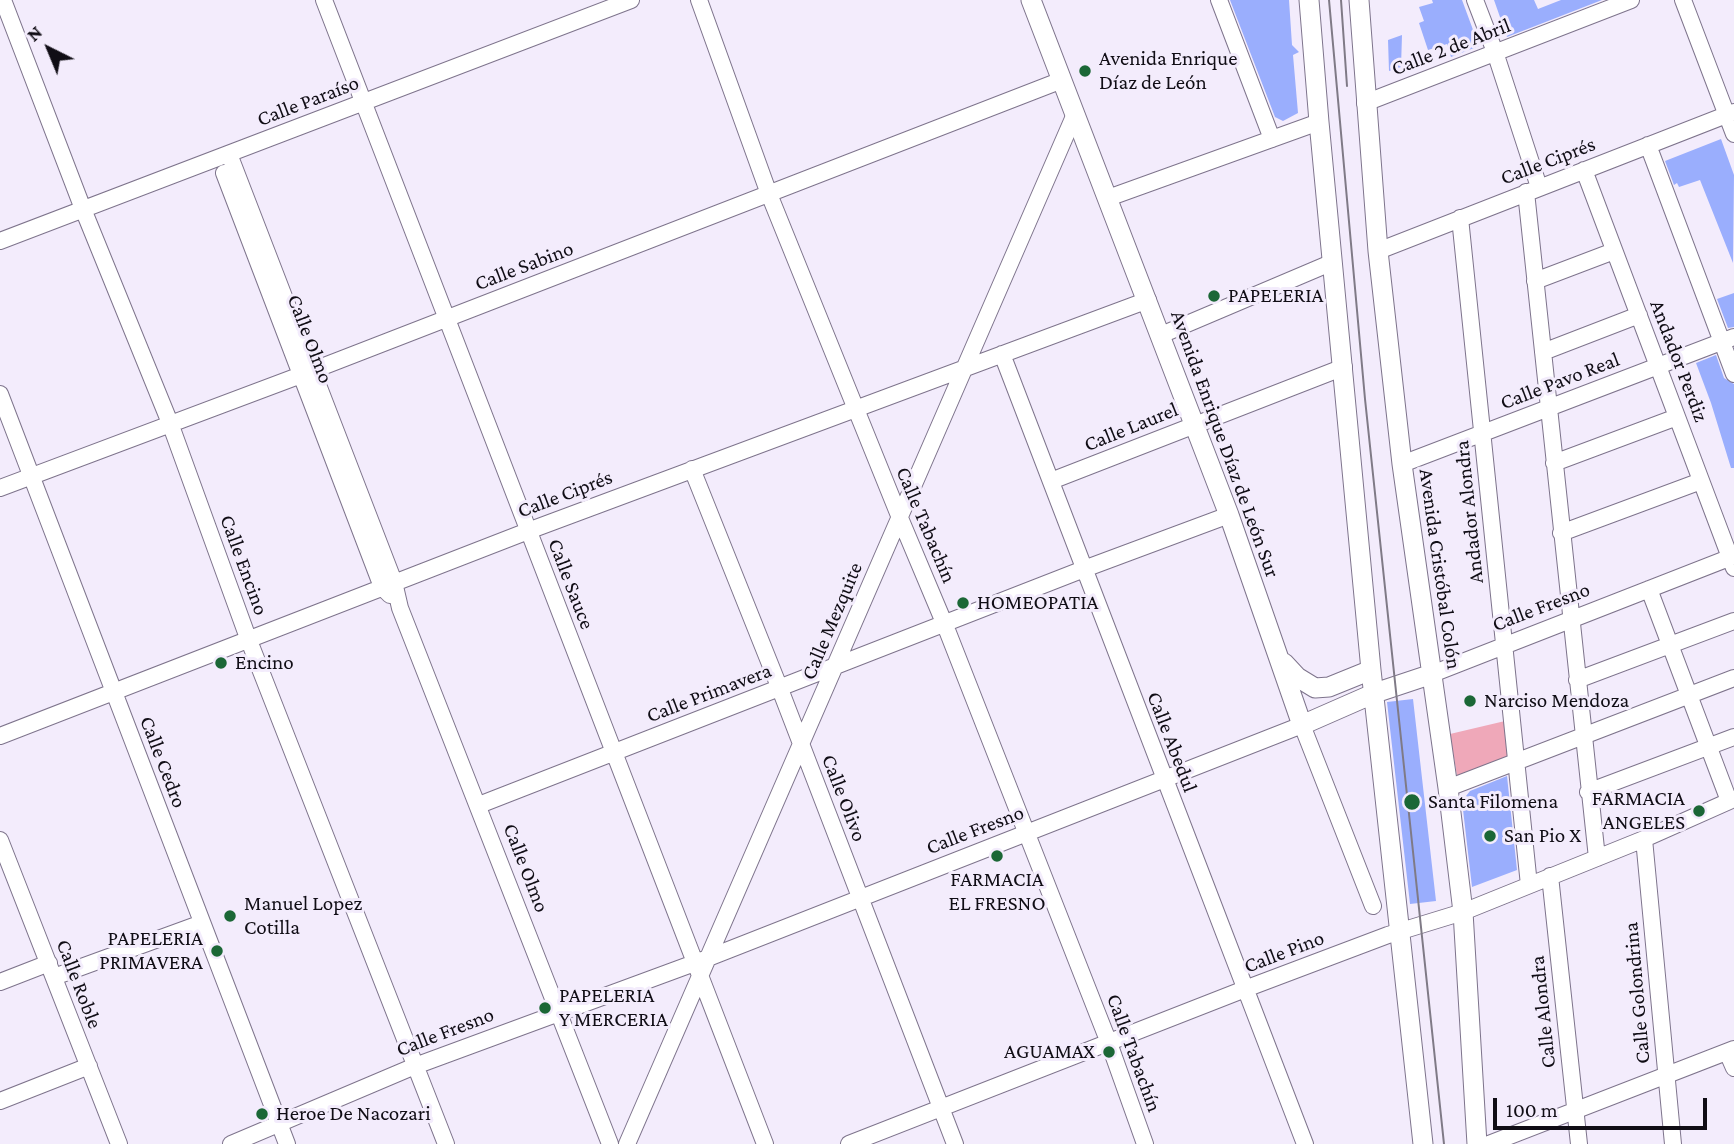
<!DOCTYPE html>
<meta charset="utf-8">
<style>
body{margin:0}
#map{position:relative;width:1734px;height:1144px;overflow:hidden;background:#f3ecfc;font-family:"Crimson Pro",serif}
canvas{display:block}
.north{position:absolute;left:14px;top:14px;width:70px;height:70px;-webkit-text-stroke:5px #f3ecfc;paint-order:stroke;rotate:317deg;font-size:19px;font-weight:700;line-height:28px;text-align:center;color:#100d15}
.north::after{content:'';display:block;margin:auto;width:24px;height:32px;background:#100d15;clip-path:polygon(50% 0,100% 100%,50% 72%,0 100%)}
.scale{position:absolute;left:1493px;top:1098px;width:214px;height:32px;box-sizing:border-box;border:4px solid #100d15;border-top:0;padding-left:9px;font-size:21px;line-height:24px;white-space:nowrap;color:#100d15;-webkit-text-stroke:5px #f3ecfc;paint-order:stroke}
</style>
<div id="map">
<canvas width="1734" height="1144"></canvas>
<div class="north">N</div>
<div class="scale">100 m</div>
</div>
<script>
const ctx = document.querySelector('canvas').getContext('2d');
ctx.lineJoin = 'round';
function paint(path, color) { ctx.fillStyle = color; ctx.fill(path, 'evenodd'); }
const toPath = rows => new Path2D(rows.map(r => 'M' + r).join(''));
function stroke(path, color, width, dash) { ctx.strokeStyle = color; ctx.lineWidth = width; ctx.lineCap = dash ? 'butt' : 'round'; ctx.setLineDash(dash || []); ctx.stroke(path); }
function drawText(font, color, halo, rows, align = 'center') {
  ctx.font = font + ' "Crimson Pro",serif'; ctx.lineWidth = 6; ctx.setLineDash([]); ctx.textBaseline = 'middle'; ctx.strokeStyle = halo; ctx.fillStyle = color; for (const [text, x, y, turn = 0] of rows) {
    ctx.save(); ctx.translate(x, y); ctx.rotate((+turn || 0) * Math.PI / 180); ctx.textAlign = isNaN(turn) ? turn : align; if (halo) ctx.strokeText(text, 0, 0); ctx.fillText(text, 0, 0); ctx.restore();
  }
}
paint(toPath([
 [1505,721,1510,757,1457,776,1450,734]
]), '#efa8b9');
paint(toPath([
 [1230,0,1289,0,1292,45,1299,52,1293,55,1298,113,1283,121,1275,117],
 [1432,0,1462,0,1479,46,1451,57,1447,44,1428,50,1419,23,1424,21,1419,7,1433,3],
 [1494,0,1534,0,1538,9,1561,0,1602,0,1507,37],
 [1402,35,1401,67,1389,71,1388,40],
 [1721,139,1734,175,1733,263,1700,180,1679,187,1677,183,1674,185,1665,161],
 [1734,293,1734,327,1728,328,1717,299],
 [1716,355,1724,378,1734,384,1734,468,1731,468,1711,403,1696,363],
 [1413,699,1436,901,1410,904,1387,702],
 [1507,776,1517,870,1472,887,1462,801,1470,791]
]), '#9aaefd');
const minor = toPath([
 [3,0,83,209,170,423,248,638,446,1144],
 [324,0,765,1144],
 [699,0,769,194,900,518,945,625,1109,1043,1145,1144],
 [1219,0,1272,139],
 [1475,0,1495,52,1539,187],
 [1683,0,1734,134],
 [1365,103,1631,0],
 [1648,145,1734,374],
 [229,154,394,582,400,608,610,1144],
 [1584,170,1734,568],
 [224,173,382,587,390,595],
 [1526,192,1597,858],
 [1108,198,1319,122],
 [1460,218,1529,885],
 [0,241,631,0],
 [1378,251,1734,112],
 [1535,281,1614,251],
 [1161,335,1333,262],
 [1543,352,1639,315],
 [1002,354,1305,1144],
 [0,394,287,1144],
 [1554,463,1677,417],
 [1402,464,1734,337],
 [692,469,780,689,955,1144],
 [1051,481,1344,367],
 [0,488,301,375,1062,80],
 [1561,533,1701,481],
 [1649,589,1729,801],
 [1432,674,1734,556],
 [1577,680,1734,621],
 [0,736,528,531,1148,300],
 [1448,788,1734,678],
 [1588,792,1734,737],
 [479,805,1084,569,1229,515],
 [1644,839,1673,1144],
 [0,840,119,1144],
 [1550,876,1579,1144],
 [54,977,202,923],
 [0,982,49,963],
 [1727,1052,1734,1068],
 [0,1101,89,1066],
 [231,1144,415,1066,708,958,1302,725,1373,906],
 [627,1144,1075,114],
 [849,1144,1245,989,1388,935,1463,912,1644,839,1734,799],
 [1489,1144,1734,1049]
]);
const major = toPath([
 [1031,0,1229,515,1302,725,1375,693,1432,674],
 [1309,0,1319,122,1371,670,1423,1144],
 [1359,0,1378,251,1402,464,1448,788,1463,912,1477,1144],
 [1284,663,1297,677,1315,688,1329,687,1371,670]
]);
stroke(minor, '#7e748c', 18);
stroke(major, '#7e748c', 21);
stroke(minor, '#fff', 16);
stroke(major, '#fff', 19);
stroke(toPath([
 [1329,0,1365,399,1444,1144],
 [1341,0,1347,86]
]), '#7f7a86', 2);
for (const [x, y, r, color] of [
 [1085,71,7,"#1b6736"],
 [1214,296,7,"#1b6736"],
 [963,603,7,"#1b6736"],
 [221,663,7,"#1b6736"],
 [1470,701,7,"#1b6736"],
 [1412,802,9,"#1b6736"],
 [1699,811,7,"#1b6736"],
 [1490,836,7,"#1b6736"],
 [997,856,7,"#1b6736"],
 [230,916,7,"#1b6736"],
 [217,951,7,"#1b6736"],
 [545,1008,7,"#1b6736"],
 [1109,1052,7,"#1b6736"],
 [262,1114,7,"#1b6736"]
]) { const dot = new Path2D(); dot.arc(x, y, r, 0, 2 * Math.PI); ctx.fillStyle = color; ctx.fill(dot); stroke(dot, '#f3ecfc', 2.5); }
drawText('21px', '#100d15', '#f3ecfc', [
 ["Calle 2 de Abril",1451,47,-21],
 ["Calle Paraíso",308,101,-21],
 ["Calle Ciprés",1548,161,-21],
 ["Calle Sabino",524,266,-21],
 ["Calle Olmo",310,339,69],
 ["Andador Perdiz",1679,361,69],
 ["Calle Pavo Real",1560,381,-21],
 ["Calle Laurel",1131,427,-22],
 ["Avenida Enrique Díaz de León Sur",1225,444,70],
 ["Calle Ciprés",565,494,-21],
 ["Andador Alondra",1469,512,-96],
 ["Calle Tabachín",926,525,67],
 ["Calle Encino",244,565,70],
 ["Avenida Cristóbal Colón",1440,569,82],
 ["Calle Sauce",571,584,69],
 ["Calle Fresno",1541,607,-21],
 ["Calle Mezquite",832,621,-67],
 ["Calle Primavera",709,693,-21],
 ["Calle Abedul",1172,742,69],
 ["Calle Cedro",163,762,69],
 ["Calle Olivo",844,798,69],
 ["Calle Fresno",975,830,-21],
 ["Calle Olmo",526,868,69],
 ["Calle Pino",1284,952,-21],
 ["Calle Roble",79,984,69],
 ["Calle Golondrina",1637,993,-95],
 ["Calle Alondra",1543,1012,-96],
 ["Calle Fresno",445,1032,-21],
 ["Calle Tabachín",1134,1053,70]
]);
drawText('21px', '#100d15', '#f3ecfc', [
 ["Avenida Enrique",1099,59],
 ["Díaz de León",1099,83],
 ["PAPELERIA",1228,296],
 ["HOMEOPATIA",977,603],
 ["Encino",235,663],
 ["Narciso Mendoza",1484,701],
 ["FARMACIA",1685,799,"right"],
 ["ANGELES",1685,823,"right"],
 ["Santa Filomena",1428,802],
 ["San Pio X",1504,836],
 ["FARMACIA",997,880,"center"],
 ["EL FRESNO",997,904,"center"],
 ["Manuel Lopez",244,904],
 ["Cotilla",244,928],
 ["PAPELERIA",203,939,"right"],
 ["PRIMAVERA",203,963,"right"],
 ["PAPELERIA",559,996],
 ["Y MERCERIA",559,1020],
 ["AGUAMAX",1095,1052,"right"],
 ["Heroe De Nacozari",276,1114]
], 'left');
</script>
